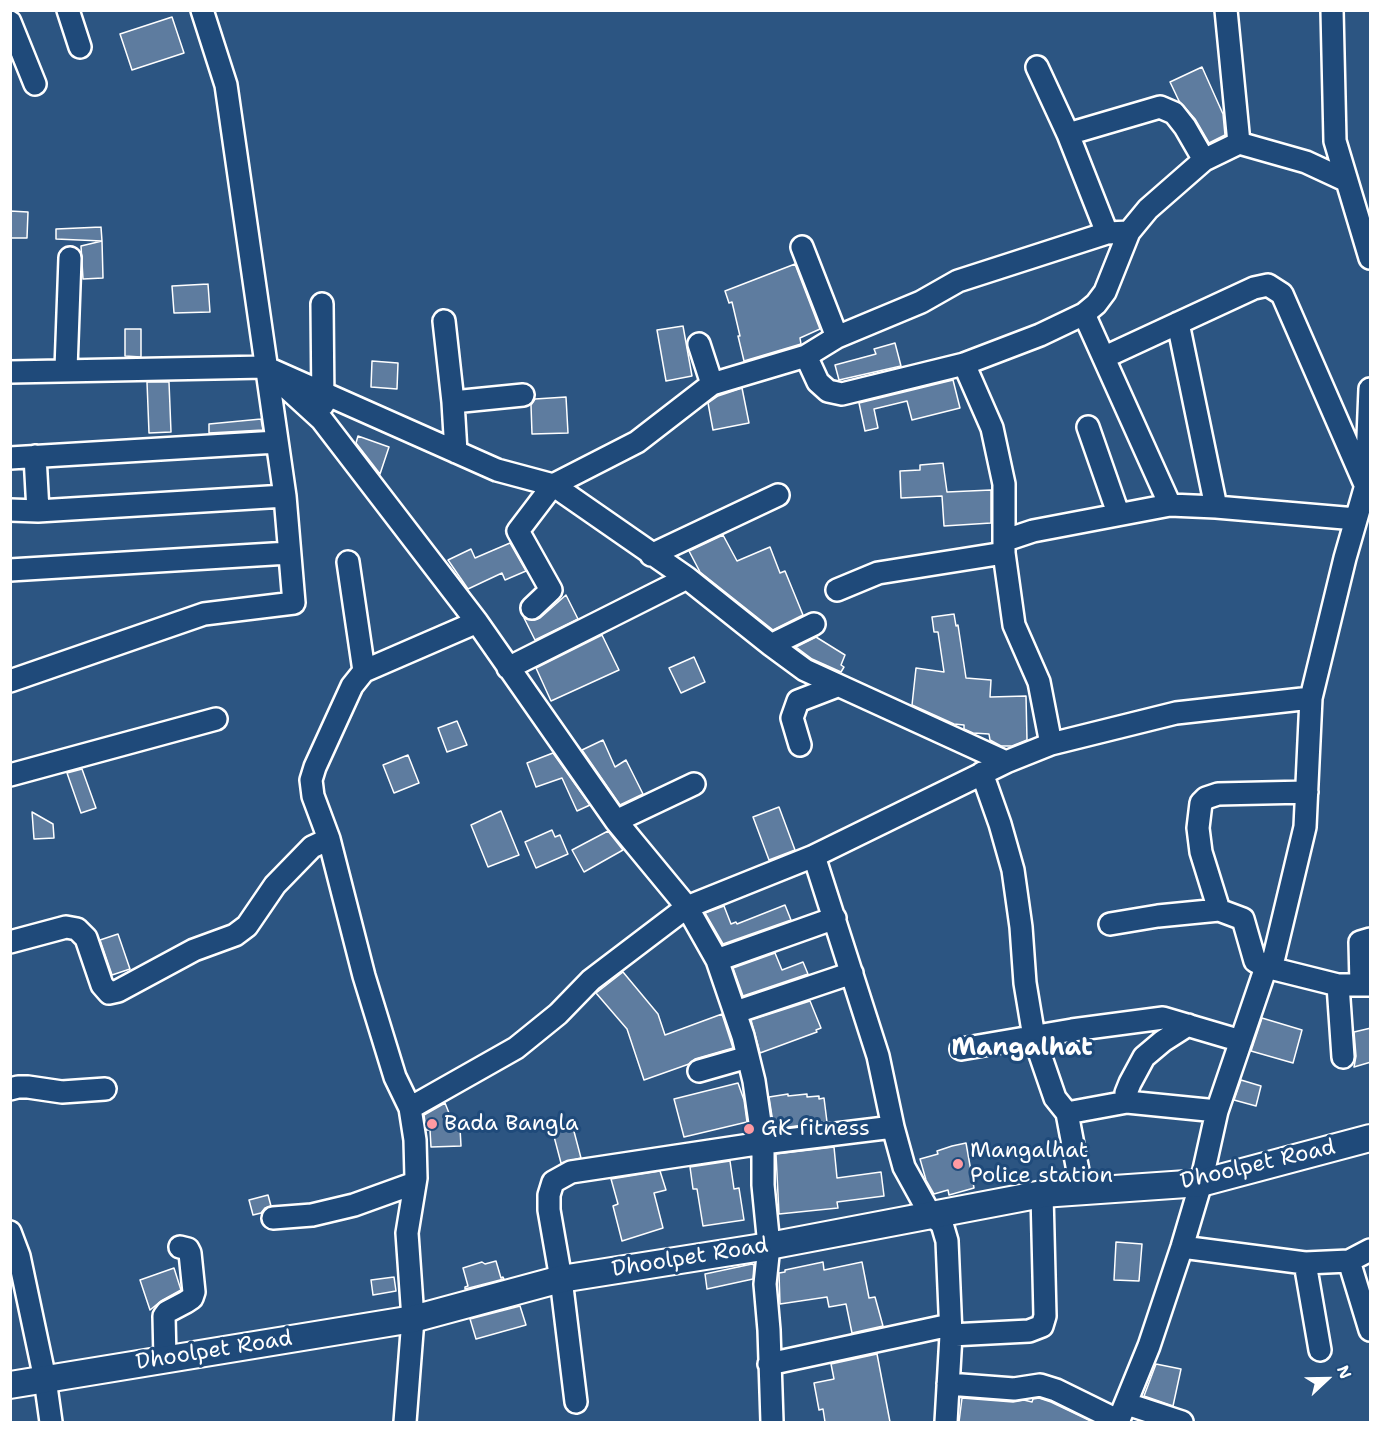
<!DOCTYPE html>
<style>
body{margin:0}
#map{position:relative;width:1381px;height:1433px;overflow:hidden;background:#2c5582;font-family:"Shantell Sans",sans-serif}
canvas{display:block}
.frame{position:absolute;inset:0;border:12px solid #fff;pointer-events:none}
.north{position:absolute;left:1297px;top:1349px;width:60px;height:60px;-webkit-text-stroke:4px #1f4a7a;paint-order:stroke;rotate:68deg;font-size:16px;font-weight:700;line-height:24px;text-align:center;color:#fff}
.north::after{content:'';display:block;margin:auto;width:21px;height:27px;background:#fff;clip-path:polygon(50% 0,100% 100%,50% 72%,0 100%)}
</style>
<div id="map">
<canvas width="1381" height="1433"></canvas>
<div class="frame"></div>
<div class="north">N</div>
</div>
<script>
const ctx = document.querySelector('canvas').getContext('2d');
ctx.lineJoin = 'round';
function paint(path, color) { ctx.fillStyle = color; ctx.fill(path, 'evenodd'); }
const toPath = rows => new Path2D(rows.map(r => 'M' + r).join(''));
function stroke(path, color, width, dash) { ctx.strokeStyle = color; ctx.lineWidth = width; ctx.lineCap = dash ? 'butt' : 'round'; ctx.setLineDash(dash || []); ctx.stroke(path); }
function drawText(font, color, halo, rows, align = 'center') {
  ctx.font = font + ' "Shantell Sans",sans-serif'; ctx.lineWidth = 6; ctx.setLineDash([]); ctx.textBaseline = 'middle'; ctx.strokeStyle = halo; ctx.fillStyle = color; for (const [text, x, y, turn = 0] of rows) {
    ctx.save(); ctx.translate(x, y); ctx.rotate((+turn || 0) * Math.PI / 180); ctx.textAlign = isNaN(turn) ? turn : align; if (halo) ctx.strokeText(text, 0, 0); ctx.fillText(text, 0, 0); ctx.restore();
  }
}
const building = toPath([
 [172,17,184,53,132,70,120,34,172,17],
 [1202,67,1223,114,1225,135,1209,143,1195,119,1179,101,1170,82,1202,67],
 [10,211,28,212,27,238,10,238,10,211],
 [101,227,102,241,56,239,56,229,101,227],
 [102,241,103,278,83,279,81,246,102,241],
 [795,264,820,329,800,338,801,344,744,361,738,336,740,336,732,302,729,303,725,291,795,264],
 [208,284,210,312,174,313,172,286,208,284],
 [683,326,692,376,666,381,657,330,683,326],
 [125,329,141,329,141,357,125,356,125,329],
 [895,343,901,366,839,380,835,365,876,354,874,349,895,343],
 [372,361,398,363,397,389,371,387,372,361],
 [953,380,960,408,912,420,907,401,874,409,878,428,865,431,859,403,953,380],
 [147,382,169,382,171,432,149,433,147,382],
 [742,388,749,423,713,430,708,403,718,396,742,388],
 [566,397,568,433,532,434,531,405,535,399,566,397],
 [261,419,263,430,209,433,209,424,261,419],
 [358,436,389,447,380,474,356,443,358,436],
 [943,463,947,492,991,490,991,523,944,526,942,496,901,498,900,471,920,470,920,465,943,463],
 [723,535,737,561,770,547,780,573,785,571,803,615,773,630,700,572,689,551,723,535],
 [510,543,526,571,505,580,502,573,468,589,448,560,471,549,475,558,510,543],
 [566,595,578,619,535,640,524,618,534,620,540,618,566,595],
 [954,614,956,626,958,625,966,678,991,680,990,697,1026,696,1027,740,1012,746,1001,746,990,740,989,734,973,733,964,729,964,725,954,724,912,705,916,668,944,672,938,632,934,632,932,617,954,614],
 [602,635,619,670,551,701,536,668,602,635],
 [816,637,845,655,841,665,844,667,841,672,812,659,796,647,816,637],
 [694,657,705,682,681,693,669,668,694,657],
 [457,721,467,745,447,752,438,728,457,721],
 [603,740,615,767,626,760,643,794,620,805,582,750,603,740],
 [553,753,590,805,577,811,562,778,536,787,527,763,553,753],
 [408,755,419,783,394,793,383,765,408,755],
 [82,769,96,808,81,813,67,773,82,769],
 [779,807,795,850,769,860,753,817,779,807],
 [501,811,519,855,488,867,471,825,501,811],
 [32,812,53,824,54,838,34,839,32,812],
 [552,830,555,837,560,835,568,854,536,868,525,842,552,830],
 [608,831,623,850,584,872,572,850,608,831],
 [785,905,791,920,723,944,705,913,724,906,731,924,736,922,737,924,785,905],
 [118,934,130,969,112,975,100,940,118,934],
 [775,953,782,970,803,962,808,974,743,996,733,968,775,953],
 [623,972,658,1014,665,1035,722,1014,733,1048,695,1059,689,1064,644,1080,627,1029,596,993,623,972],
 [810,1001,821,1028,816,1030,817,1032,760,1053,751,1020,810,1001],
 [1262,1018,1302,1030,1293,1063,1251,1051,1262,1018],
 [1371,1028,1371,1062,1354,1067,1356,1056,1354,1032,1371,1028],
 [1241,1080,1261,1086,1256,1106,1234,1100,1241,1080],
 [738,1083,744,1100,747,1122,684,1137,674,1099,738,1083],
 [788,1094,788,1096,807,1094,807,1097,819,1096,819,1099,824,1098,827,1122,774,1129,769,1097,788,1094],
 [445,1103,455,1128,460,1128,461,1146,431,1147,430,1130,426,1130,424,1115,445,1103],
 [571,1120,581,1158,561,1163,551,1125,571,1120],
 [966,1143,974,1188,949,1195,948,1190,934,1194,926,1180,920,1159,938,1154,937,1151,952,1146,966,1143],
 [834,1147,837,1178,881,1172,884,1196,837,1202,838,1208,779,1214,776,1154,834,1147],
 [730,1161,734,1189,739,1188,744,1220,703,1226,697,1189,693,1189,690,1167,730,1161],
 [660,1171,666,1190,654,1193,663,1228,622,1241,613,1206,618,1204,611,1179,660,1171],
 [268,1195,271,1206,265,1208,261,1213,253,1215,249,1200,268,1195],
 [1116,1242,1142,1244,1139,1281,1114,1280,1116,1242],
 [496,1261,501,1278,503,1277,504,1279,465,1289,465,1287,468,1286,463,1268,482,1262,485,1264,496,1261],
 [823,1262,824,1270,862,1262,869,1298,875,1297,883,1326,852,1333,846,1304,829,1307,827,1297,780,1304,779,1273,785,1272,785,1270,823,1262],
 [752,1264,754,1265,753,1279,707,1289,705,1274,752,1264],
 [174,1268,181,1290,161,1301,150,1310,140,1280,174,1268],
 [394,1277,396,1291,373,1295,371,1280,394,1277],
 [520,1306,526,1325,476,1339,470,1319,520,1306],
 [877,1354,890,1422,825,1422,823,1409,819,1410,814,1383,834,1379,831,1364,877,1354],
 [1156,1364,1181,1369,1173,1406,1144,1396,1156,1364],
 [962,1398,1013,1402,1024,1400,1032,1402,1033,1399,1039,1398,1051,1402,1093,1422,959,1422,962,1398]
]);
paint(building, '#5e7c9f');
stroke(building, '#fff', 1.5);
const minor = toPath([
 [68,10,80,47],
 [1226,10,1239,143,1306,162,1347,181],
 [1332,10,1335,141,1370,258],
 [10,22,35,84],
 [1037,67,1068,134,1107,233],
 [1068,134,1160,107,1174,113,1185,127,1204,160],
 [802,247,837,337],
 [322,304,323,405],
 [1084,314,1170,505],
 [444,321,453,402,456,452],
 [1178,323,1216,507,1356,519],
 [699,344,712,384],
 [806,356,818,382,828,391,842,394,964,364,1040,335,1084,314,1096,304,1105,292,1129,232],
 [1105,357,1254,288,1268,285,1282,294,1364,482],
 [964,364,992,428,1004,484,1004,553,1014,625,1039,682,1051,744],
 [66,369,70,258],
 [10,372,265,367,497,470,553,485,687,578,771,645,805,670,1006,762,1051,744,1176,713,1311,698],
 [276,378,322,420,477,622,616,821,687,907,717,960,743,1036,754,1081,763,1143,763,1185,769,1246,765,1284,769,1330,772,1422],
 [453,402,523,395],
 [1088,427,1118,513],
 [35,456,38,511],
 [10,458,277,442],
 [10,510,38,511,285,496],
 [1006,540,1033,531,1170,505,1216,507],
 [651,555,778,495],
 [348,562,364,671],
 [10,570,289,553],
 [837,590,878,573,1004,553],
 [532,608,551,590,518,531,553,485,637,442,712,384,806,356,837,337,921,302,958,281,1107,233,1129,232,1148,209,1204,160,1239,143],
 [771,645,814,624],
 [508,668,687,578],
 [10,681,204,614,294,603,285,496,226,85,202,10],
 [800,745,792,718,798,701,837,686],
 [982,773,1000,824,1013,870,1021,927,1025,983,1034,1037,1055,1098,1067,1113,1127,1102,1217,1111],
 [10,775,216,719],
 [616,821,694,784],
 [1219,910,1201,852,1198,828,1201,803,1206,798,1218,794,1307,792],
 [1110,924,1158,916,1219,910,1243,919,1255,961,1266,967,1338,985,1370,985],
 [10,942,66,927,77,929,86,938,102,985,109,993,118,991,194,950,235,935,247,926,275,885,312,847,329,839],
 [717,960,835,918],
 [1338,985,1343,1057],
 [1361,985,1360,942,1370,939],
 [736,1012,852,973],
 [961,1049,1072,1030,1163,1018,1241,1041],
 [699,1071,748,1057],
 [10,1089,18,1087,28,1087,62,1092,105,1089],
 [1127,1102,1126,1093,1130,1083,1144,1057,1163,1041,1188,1025],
 [410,1108,516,1048,558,1014,591,980,687,907,814,856,1006,762],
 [1067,1113,1082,1192],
 [893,1127,904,1167,930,1214,942,1224,947,1241,951,1335,946,1422],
 [273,1218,312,1215,354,1205,415,1183],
 [10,1232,19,1256,45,1379,51,1422],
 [1182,1247,1305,1263,1349,1261,1370,1250],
 [1349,1261,1370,1330],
 [1305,1263,1320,1350],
 [951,1335,1029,1331,1042,1326,1045,1316,1042,1194],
 [165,1359,164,1316,167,1312,186,1302,192,1298,194,1292,190,1253,188,1249,180,1247],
 [769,1364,950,1325],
 [948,1384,1014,1389,1040,1385,1056,1390,1119,1421],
 [576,1402,561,1279,549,1210,549,1195,553,1182,571,1172,763,1143,893,1127,878,1056,814,856],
 [1127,1404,1182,1422],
 [405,1422,413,1319,407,1233,416,1178,415,1140,410,1108,395,1077,364,976,329,839,313,796,311,780,315,767,352,686,364,671,477,622],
 [1118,1422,1149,1346,1182,1247,1201,1183,1217,1111,1266,967,1274,957,1305,827,1311,698,1345,558,1366,485,1370,389]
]);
const major = toPath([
 [10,1385,413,1319,561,1279,769,1246,1042,1194,1201,1183,1370,1138]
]);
stroke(minor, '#fff', 26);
stroke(major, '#fff', 30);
stroke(minor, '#1f4a7a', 21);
stroke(major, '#1f4a7a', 26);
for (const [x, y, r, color] of [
 [432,1124,6,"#ff9aa2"],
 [749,1129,6,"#ff9aa2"],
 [958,1164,6,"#ff9aa2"]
]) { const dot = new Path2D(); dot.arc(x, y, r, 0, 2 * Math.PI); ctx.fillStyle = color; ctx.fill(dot); stroke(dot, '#1f4a7a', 2); }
drawText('22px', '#fff', '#1f4a7a', [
 ["Bada Bangla",444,1124],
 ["GK fitness",761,1129],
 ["Mangalhat",970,1151],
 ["Police station",970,1176]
], 'left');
drawText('22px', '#fff', '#1f4a7a', [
 ["Dhoolpet Road",1258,1165,-13],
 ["Dhoolpet Road",690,1258,-9],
 ["Dhoolpet Road",214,1351,-9]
]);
drawText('bold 24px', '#fff', '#1f4a7a', [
 ["Mangalhat",1022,1049]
]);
</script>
